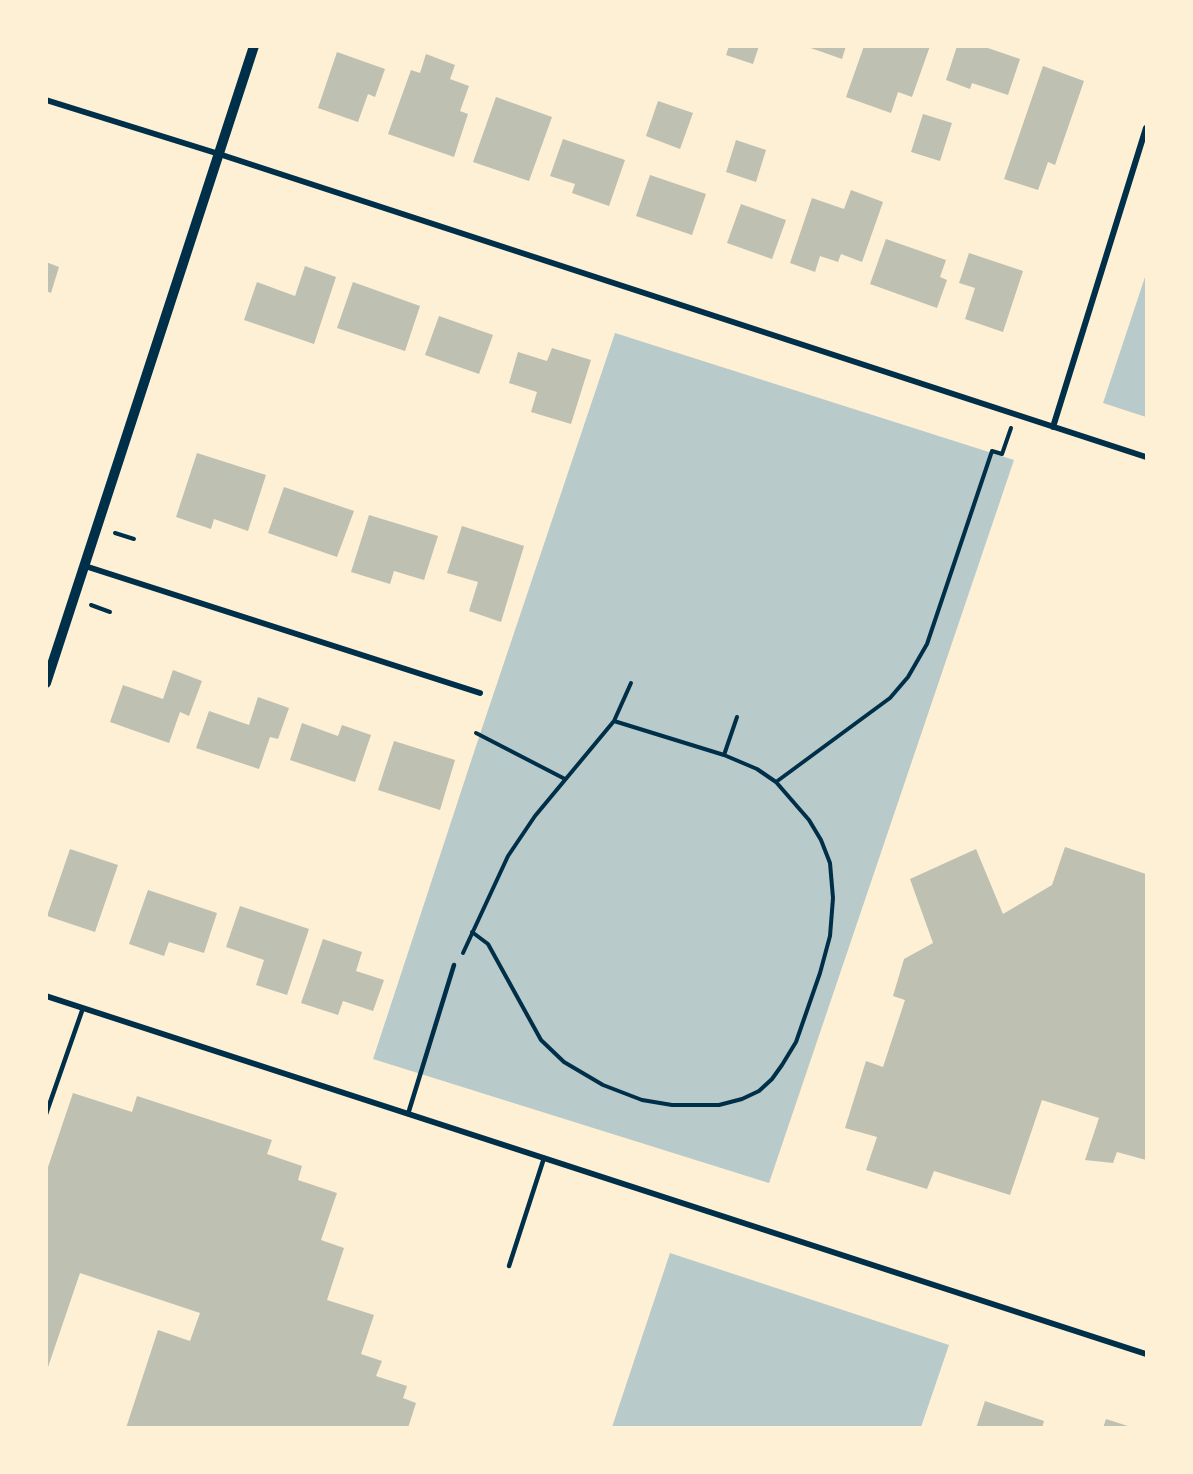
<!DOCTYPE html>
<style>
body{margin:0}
#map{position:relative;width:1193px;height:1474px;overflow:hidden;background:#fdf0d5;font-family:Figtree,sans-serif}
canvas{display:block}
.frame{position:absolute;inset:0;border:48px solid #fdf0d5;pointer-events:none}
</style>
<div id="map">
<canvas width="1193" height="1474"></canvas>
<div class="frame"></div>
</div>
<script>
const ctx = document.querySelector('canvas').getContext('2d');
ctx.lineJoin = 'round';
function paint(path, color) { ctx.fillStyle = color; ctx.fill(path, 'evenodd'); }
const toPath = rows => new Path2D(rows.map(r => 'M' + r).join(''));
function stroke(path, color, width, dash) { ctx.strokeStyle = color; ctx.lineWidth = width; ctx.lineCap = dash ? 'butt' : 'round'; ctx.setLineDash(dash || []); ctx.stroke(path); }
paint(toPath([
 [1146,274,1146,417,1103,403],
 [615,333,1014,460,769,1183,373,1059,478,740],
 [670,1253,949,1345,921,1427,612,1427]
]), '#b9caca');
paint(toPath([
 [729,46,759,46,753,64,726,55],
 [805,46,846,46,842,59],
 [864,46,930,46,912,97,898,92,891,113,846,97],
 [957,46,982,46,1020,59,1008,95,972,83,970,89,946,80],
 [337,52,385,69,375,97,368,94,358,122,318,108],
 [426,54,455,65,450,79,469,86,460,111,468,114,454,157,388,134,411,70,420,73],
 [1043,66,1084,81,1055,165,1048,162,1038,190,1004,179],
 [496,97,552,117,529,181,473,162],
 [658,101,693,113,680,149,646,136],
 [923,114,952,123,940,161,911,152],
 [563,139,625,160,609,206,572,193,575,184,550,176],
 [736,140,766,150,756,182,726,172],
 [650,175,706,194,692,235,636,216],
 [851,190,883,202,862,262,841,254,838,262,820,256,815,272,790,263,812,198,844,209],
 [741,204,786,220,772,259,727,243],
 [886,239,946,260,940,277,947,280,937,308,870,284],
 [969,253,1023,271,1003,332,965,319,975,288,959,283],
 [46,262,59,267,51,293,46,291],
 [305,266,336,277,314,344,244,320,257,282,295,296],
 [353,282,420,306,405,351,337,328],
 [439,316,493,335,479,374,425,355],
 [552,348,591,360,571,424,531,412,537,392,509,383,518,352,547,361],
 [197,453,266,475,248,531,214,519,211,529,176,517],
 [284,487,354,511,337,557,268,533],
 [369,515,438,536,424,580,394,571,390,584,351,572],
 [462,526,524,546,501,622,469,611,478,582,447,573],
 [173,670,202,681,189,716,180,712,169,743,110,722,123,685,163,699],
 [258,697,289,708,278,739,270,737,259,769,196,748,209,711,249,725],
 [302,723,338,736,342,725,371,735,355,782,290,760],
 [394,741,455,760,440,810,378,790],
 [1065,847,1146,874,1146,1160,1117,1152,1113,1163,1085,1160,1099,1118,1042,1100,1010,1195,934,1171,927,1189,866,1170,877,1137,845,1128,866,1061,883,1067,905,1000,893,996,904,959,933,943,910,879,976,849,1003,914,1052,885],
 [70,849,118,865,95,932,47,916],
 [148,890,217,913,204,953,169,942,164,956,129,944],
 [240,906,309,929,287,995,256,985,264,960,226,947],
 [323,939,362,952,356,971,384,980,373,1011,343,1001,338,1015,301,1003],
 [73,1093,132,1112,137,1096,272,1140,267,1154,302,1166,298,1180,337,1193,321,1240,344,1248,327,1300,374,1315,361,1354,382,1361,376,1376,407,1386,403,1398,416,1403,408,1428,126,1428,158,1330,190,1341,200,1313,80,1273,46,1373,46,1173],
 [985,1401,1044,1421,1042,1428,976,1428],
 [1106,1419,1131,1427,1131,1428,1103,1428]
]), '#bec0b2');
stroke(toPath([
 [115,533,134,539],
 [91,605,110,612],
 [476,733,565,779],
 [724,755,737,717],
 [776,782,890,698,908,677,927,644,992,451,1002,454,1011,428],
 [472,932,488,944,541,1040,564,1062,603,1085,642,1100,672,1105,719,1105,742,1099,759,1091,772,1079,782,1065,796,1042,820,973,830,936,833,898,830,863,821,840,809,820,776,782,757,769,724,755,614,721,631,683],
 [463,953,508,856,535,816,614,721]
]), '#003049', 4);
stroke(toPath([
 [46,1114,83,1008],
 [408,1114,454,965],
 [509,1266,544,1158]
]), '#003049', 4.5);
stroke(toPath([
 [46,100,219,154,1146,457],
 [1053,427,1146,128],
 [85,566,480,693],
 [46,996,1146,1354]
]), '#003049', 6);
stroke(toPath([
 [46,683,254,46]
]), '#003049', 10);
</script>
